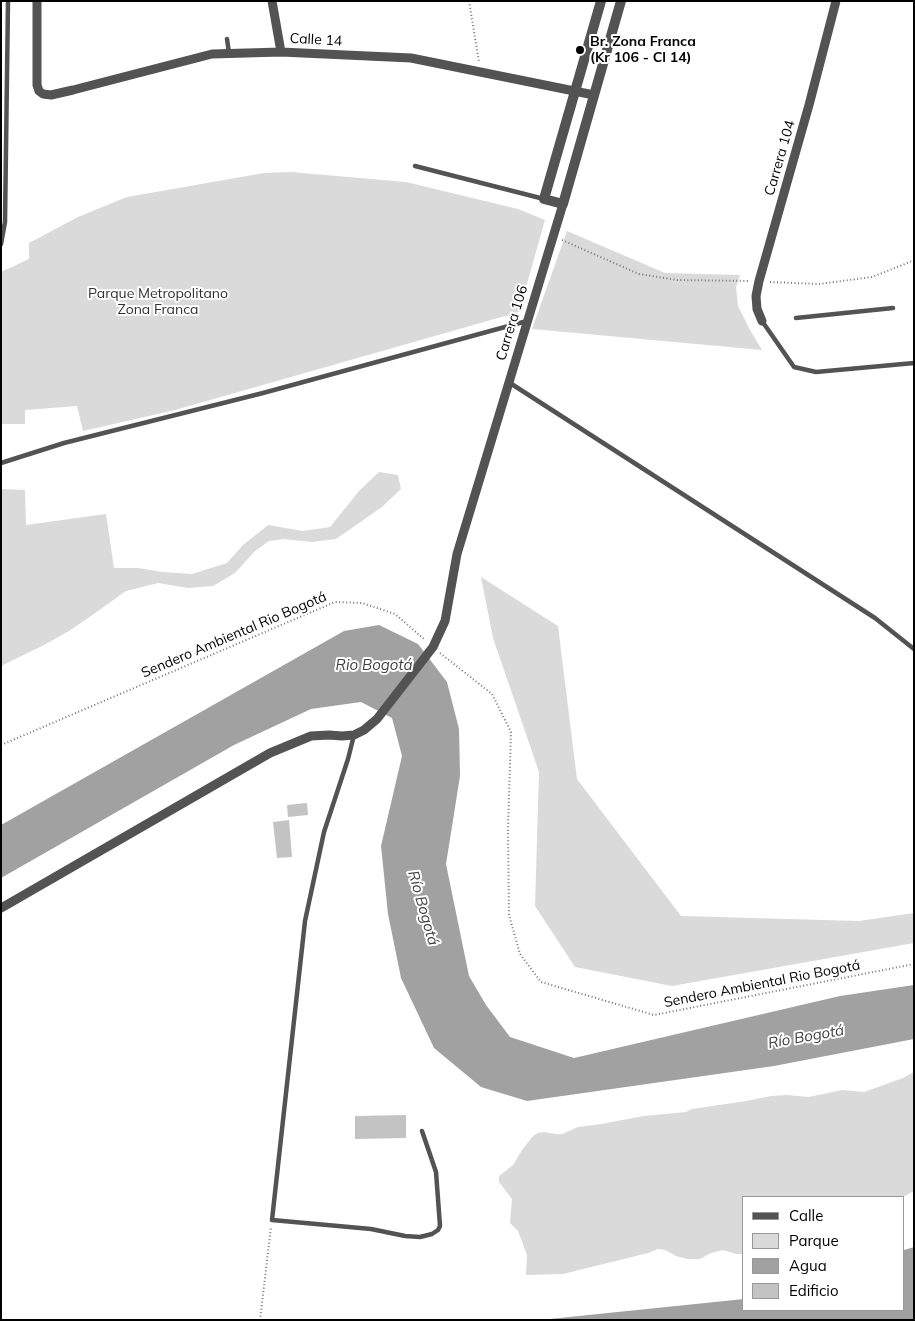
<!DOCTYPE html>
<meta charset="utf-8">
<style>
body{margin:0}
#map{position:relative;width:915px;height:1321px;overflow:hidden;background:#fff;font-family:Mulish,sans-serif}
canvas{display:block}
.frame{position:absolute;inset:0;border:2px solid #000;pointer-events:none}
.legend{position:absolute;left:742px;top:1196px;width:162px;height:115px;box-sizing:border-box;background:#fff;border:1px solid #999;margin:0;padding:6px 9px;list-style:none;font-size:15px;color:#000}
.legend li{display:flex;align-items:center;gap:10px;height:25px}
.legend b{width:25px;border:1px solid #999}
</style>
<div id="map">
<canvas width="915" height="1321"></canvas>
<div class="frame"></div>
<ul class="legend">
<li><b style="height:6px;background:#535353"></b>Calle</li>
<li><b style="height:14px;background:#dadada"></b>Parque</li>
<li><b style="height:14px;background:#a1a1a1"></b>Agua</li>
<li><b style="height:14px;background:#c3c3c3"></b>Edificio</li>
</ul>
</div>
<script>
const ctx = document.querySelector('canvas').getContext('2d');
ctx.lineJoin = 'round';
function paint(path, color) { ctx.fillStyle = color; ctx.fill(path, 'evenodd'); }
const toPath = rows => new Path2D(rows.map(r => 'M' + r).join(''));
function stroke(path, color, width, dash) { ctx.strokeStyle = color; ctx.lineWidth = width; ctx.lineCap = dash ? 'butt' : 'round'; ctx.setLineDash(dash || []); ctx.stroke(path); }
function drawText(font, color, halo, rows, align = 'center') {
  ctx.font = font + ' Mulish,sans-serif'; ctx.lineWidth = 4; ctx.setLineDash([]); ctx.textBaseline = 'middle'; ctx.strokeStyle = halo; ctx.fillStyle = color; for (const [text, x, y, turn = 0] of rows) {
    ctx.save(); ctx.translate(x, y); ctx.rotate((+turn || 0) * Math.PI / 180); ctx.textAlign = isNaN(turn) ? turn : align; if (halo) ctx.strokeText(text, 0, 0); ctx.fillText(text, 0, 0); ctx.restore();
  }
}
paint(toPath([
 [291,172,406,182,518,209,545,220,519,312,175,410,83,431,77,406,25,410,25,424,1,424,1,272,29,259,29,243,78,217,127,197,264,173],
 [567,231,665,273,740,275,736,287,738,306,750,330,762,350,532,329],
 [379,472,398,475,401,489,382,507,336,539,312,542,284,539,269,541,255,551,235,573,213,586,188,588,158,583,126,591,91,616,69,631,44,645,1,666,1,489,25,490,26,525,106,514,114,568,138,568,162,572,192,574,227,563,243,545,268,525,303,531,330,527,359,491],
 [481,577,558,626,577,779,681,916,859,921,914,913,914,943,672,986,575,967,535,906,539,772,493,638],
 [914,1072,914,1191,903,1197,744,1197,744,1254,736,1254,723,1250,711,1253,700,1259,687,1259,676,1256,665,1250,658,1249,648,1253,563,1274,526,1275,527,1255,518,1231,510,1223,512,1199,499,1182,499,1176,513,1165,522,1150,533,1136,538,1133,544,1132,556,1134,562,1134,578,1127,601,1124,644,1116,686,1112,692,1109,746,1101,771,1096,787,1095,809,1097,842,1090,864,1092,903,1078]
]), '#dadada');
paint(toPath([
 [379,625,418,644,447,682,459,729,460,776,446,864,469,976,486,1005,510,1037,574,1058,840,996,914,985,914,1039,774,1066,527,1101,481,1087,434,1048,401,978,388,914,381,846,402,756,392,718,361,702,311,709,234,745,1,878,1,825,344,631],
 [914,1247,914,1320,540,1320,744,1299,744,1310,904,1310,904,1250]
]), '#a1a1a1');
paint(toPath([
 [307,803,308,815,288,817,287,805],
 [289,820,292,857,277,858,273,822],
 [406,1115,406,1138,355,1139,355,1116]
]), '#c3c3c3');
stroke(toPath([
 [469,1,479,62],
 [562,240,639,274,677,280,750,281],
 [770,282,819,284,872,277,900,266,914,260],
 [440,653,492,694,511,732,508,829,509,915,520,954,541,982,654,1015,914,964],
 [1,745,335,602,362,603,395,614,425,640],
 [260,1320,271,1227]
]), '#757575', 2, [1, 2.5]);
stroke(toPath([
 [227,39,229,53],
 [415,166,544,199],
 [1,244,5,222,8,1],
 [796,318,893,308],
 [762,321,794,367,816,372,914,363],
 [510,383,875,618,914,649],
 [1,463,64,443,263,393,527,321],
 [354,735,348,759,324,832,305,921,272,1220,371,1229,405,1236,420,1237,432,1234,438,1230,440,1226,436,1172,422,1131]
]), '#535353', 4.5);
stroke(toPath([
 [37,1,37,85,39,91,43,94,51,95,73,90,212,54,281,52,411,58,594,95],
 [272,1,281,52],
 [762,321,757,309,756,296,759,281,809,105,836,1],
 [1,908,270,753,311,736,329,735,342,736,354,735,364,730,377,719,433,647,445,621,457,554,563,204]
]), '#535353', 9);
stroke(toPath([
 [601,1,544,199,563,204,621,1]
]), '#535353', 10);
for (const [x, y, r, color] of [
 [580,50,5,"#000"]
]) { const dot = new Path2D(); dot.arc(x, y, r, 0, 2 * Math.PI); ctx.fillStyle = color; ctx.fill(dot); stroke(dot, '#fff', 2); }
drawText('14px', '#000', '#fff', [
 ["Calle 14",316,40,3],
 ["Carrera 104",780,158,-74],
 ["Carrera 106",512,323,-73],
 ["Sendero Ambiental Rio Bogotá",234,635,-23],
 ["Sendero Ambiental Rio Bogotá",762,984,-11]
]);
drawText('bold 14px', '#000', '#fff', [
 ["Br. Zona Franca",590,42],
 ["(Kr 106 - Cl 14)",590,58]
], 'left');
drawText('14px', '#313131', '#fff', [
 ["Parque Metropolitano",158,294],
 ["Zona Franca",158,310]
]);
drawText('italic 15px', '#424242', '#fff', [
 ["Rio Bogotá",374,665],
 ["Río Bogotá",423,908,74],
 ["Río Bogotá",806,1037,-10]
]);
</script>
